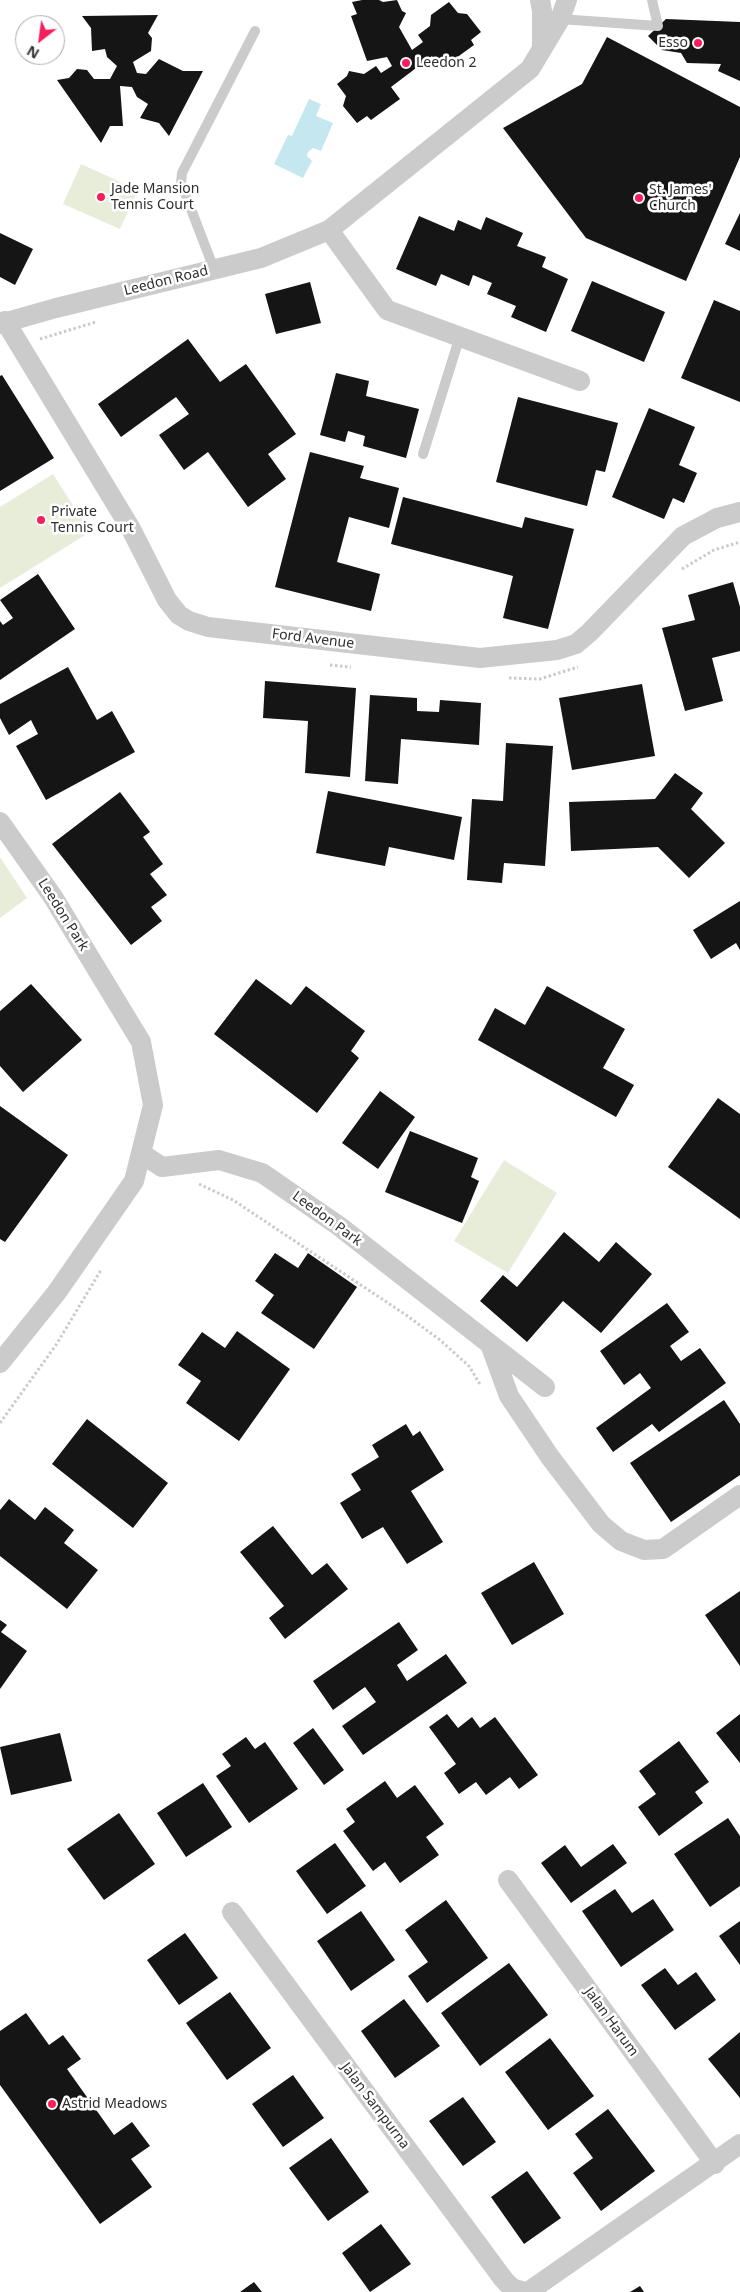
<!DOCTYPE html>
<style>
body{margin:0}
#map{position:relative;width:740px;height:2292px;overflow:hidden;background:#fff;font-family:"Noto Sans",sans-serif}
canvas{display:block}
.north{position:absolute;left:15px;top:15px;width:50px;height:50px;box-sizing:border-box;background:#fff;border:1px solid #ababab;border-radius:50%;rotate:210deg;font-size:14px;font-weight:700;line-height:20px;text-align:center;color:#2e2e2e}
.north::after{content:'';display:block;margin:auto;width:18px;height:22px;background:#f71f5b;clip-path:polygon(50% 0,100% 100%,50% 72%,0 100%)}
</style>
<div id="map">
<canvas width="740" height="2292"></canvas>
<div class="north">N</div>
</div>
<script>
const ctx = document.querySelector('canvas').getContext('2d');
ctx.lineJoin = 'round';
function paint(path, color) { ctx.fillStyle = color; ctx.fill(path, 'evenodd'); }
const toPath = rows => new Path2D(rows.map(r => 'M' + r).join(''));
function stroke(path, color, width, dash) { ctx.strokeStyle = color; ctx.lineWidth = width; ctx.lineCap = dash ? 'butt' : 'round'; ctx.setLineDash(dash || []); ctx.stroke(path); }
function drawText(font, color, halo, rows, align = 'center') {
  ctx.font = font + ' "Noto Sans",sans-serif'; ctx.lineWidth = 5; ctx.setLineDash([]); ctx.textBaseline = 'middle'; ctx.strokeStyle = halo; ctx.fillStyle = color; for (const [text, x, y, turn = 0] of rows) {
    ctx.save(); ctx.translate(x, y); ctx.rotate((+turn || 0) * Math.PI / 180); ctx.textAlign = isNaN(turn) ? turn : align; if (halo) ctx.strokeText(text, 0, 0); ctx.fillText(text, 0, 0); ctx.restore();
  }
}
paint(toPath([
 [81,164,138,190,120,229,63,204],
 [53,474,90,532,0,588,0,507],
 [0,857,27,898,0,918],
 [504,1160,557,1193,508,1273,454,1241]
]), '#e8edda');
paint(toPath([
 [309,99,321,104,316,116,333,123,321,151,313,148,308,152,307,156,312,161,303,178,274,164,288,135,292,136]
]), '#c5e7ef');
paint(toPath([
 [362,0,379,0,383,2,397,0,402,11,406,13,399,27,412,50,423,42,418,35,430,26,431,15,449,2,458,13,467,14,481,32,471,40,474,45,441,69,432,56,391,87,400,99,371,120,367,116,357,123,343,106,346,96,337,84,347,76,349,71,364,74,376,66,381,73,392,66,387,57,367,61,351,16,357,14,352,2],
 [158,15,148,33,152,38,151,51,133,62,137,73,146,74,159,59,183,71,203,71,169,136,159,123,140,118,148,104,137,97,132,87,120,86,123,126,110,126,101,143,57,80,69,78,77,69,87,70,94,79,110,79,117,66,107,57,105,49,92,51,91,28,82,16],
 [666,19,740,22,740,81,718,71,721,64,687,63,681,53,662,50,648,36],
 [607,37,740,107,740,157,686,281,586,238,503,128,582,84],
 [740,213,740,251,725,244],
 [419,216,454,231,458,220,481,230,486,217,523,233,517,246,546,257,542,267,568,279,546,332,511,317,516,306,487,294,492,283,473,275,469,286,441,274,436,286,396,269],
 [0,233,33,249,15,285,0,277],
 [592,281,665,312,644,362,571,331],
 [310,282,321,323,276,334,265,294],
 [714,300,740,311,740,402,681,378],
 [188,339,220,382,246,364,296,434,268,454,286,479,248,507,208,452,184,470,159,435,189,414,176,397,121,437,98,404],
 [336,373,369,381,366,396,419,409,406,458,363,446,365,436,348,431,345,442,320,435],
 [2,375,54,458,0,491,0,376],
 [518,397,618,423,605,472,596,470,587,506,496,482],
 [649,408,695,427,679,465,697,473,684,503,673,498,664,519,612,497],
 [310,452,364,466,360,478,399,488,389,528,349,517,337,562,380,574,371,611,275,587],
 [403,497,522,528,525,517,574,529,548,629,503,618,513,576,391,544],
 [38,574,75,629,0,680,0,621,3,625,13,618,0,600],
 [733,582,740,607,740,651,712,658,723,701,685,711,662,628,695,620,688,595],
 [68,667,97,720,112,711,135,752,46,800,16,746,38,734,31,720,9,735,0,718,0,704],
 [265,681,356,688,350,777,305,773,308,721,263,718],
 [642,684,655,756,572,770,559,698],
 [370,695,417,698,417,711,439,712,440,700,481,703,479,745,401,739,398,784,365,781],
 [506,743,553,746,545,866,504,863,502,883,467,880,472,799,503,801],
 [675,773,703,793,691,809,725,843,689,878,658,847,571,851,569,802,655,799],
 [328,791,462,817,454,860,389,847,385,866,316,853],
 [120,792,150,832,143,837,163,864,150,874,167,895,151,907,162,921,131,945,52,844],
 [740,901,740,950,736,943,711,959,693,930],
 [256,979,291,1005,306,986,365,1031,351,1051,359,1058,317,1113,214,1034],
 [31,984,82,1040,23,1092,0,1066,0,1011],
 [547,986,625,1029,603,1068,634,1085,616,1117,478,1040,495,1008,525,1025],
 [380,1091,415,1117,378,1169,342,1143],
 [718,1098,740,1114,740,1219,668,1167],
 [0,1106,68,1155,5,1242,0,1239],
 [410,1131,478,1158,471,1177,479,1181,462,1223,385,1192],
 [564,1232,599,1262,616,1242,652,1274,601,1333,563,1301,527,1342,480,1301,503,1275,517,1287],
 [275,1253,298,1268,308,1253,357,1287,314,1349,261,1313,274,1295,255,1281],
 [667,1303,689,1332,670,1346,681,1361,700,1348,726,1383,659,1432,652,1424,613,1452,596,1428,651,1388,640,1373,624,1385,600,1351],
 [237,1331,290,1369,239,1441,186,1403,201,1381,178,1365,202,1332,225,1348],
 [724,1400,740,1424,740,1475,671,1522,630,1463],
 [87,1419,168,1483,133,1528,52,1464],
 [406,1424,413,1436,420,1431,444,1470,411,1491,443,1542,407,1564,383,1527,362,1539,340,1503,361,1490,351,1474,379,1457,372,1445],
 [9,1499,35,1520,45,1507,74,1530,64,1543,98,1570,67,1609,0,1556,0,1510],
 [273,1526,312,1575,327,1563,348,1589,285,1639,269,1618,284,1606,240,1552],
 [534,1562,564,1614,512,1645,481,1593],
 [740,1591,740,1666,705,1615],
 [0,1620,7,1625,1,1632,27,1651,0,1689],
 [399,1622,418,1650,397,1665,407,1681,446,1654,467,1683,363,1755,342,1726,376,1702,365,1687,333,1710,313,1681],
 [447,1714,458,1728,472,1717,480,1728,495,1717,538,1775,519,1789,510,1777,486,1795,476,1782,459,1794,444,1773,456,1764,429,1727],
 [740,1714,740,1763,716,1733],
 [313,1728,344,1770,324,1785,293,1743],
 [60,1733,72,1781,11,1795,0,1747],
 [246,1737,255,1749,265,1742,298,1789,249,1823,216,1776,231,1766,222,1754],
 [679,1741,709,1782,695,1792,703,1803,659,1836,638,1807,656,1794,639,1771],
 [385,1781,397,1798,415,1785,444,1824,426,1837,439,1855,400,1883,385,1862,373,1871,343,1831,355,1822,346,1809],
 [203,1783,232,1827,186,1857,157,1813],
 [119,1813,155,1864,104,1900,67,1849],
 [728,1818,740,1836,740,1886,710,1907,674,1854],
 [335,1843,366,1886,327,1914,296,1871],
 [613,1844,627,1863,571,1903,541,1863,565,1845,581,1867],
 [615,1889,632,1913,653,1899,674,1930,621,1967,582,1911],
 [446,1900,488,1958,427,2003,408,1976,428,1962,405,1930],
 [361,1911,395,1960,351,1991,317,1941],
 [740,1921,740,1965,719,1936],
 [185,1933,218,1978,179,2005,147,1960],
 [509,1963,548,2015,480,2066,441,2013],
 [665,1968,678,1985,696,1972,716,2000,675,2030,641,1985],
 [230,1992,271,2048,227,2080,186,2023],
 [404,1999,440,2046,395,2078,361,2031],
 [26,2013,49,2045,63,2035,81,2059,67,2069,114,2135,132,2122,150,2146,131,2159,152,2187,100,2224,0,2085,0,2031],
 [740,2032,740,2098,708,2059],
 [550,2038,594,2096,548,2130,505,2072],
 [293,2075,324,2118,283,2147,252,2104],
 [463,2097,496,2142,463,2166,429,2121],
 [608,2109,655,2171,601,2211,573,2173,593,2158,575,2134],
 [331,2138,369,2192,328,2221,289,2168],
 [527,2171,561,2218,524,2244,491,2197],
 [381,2224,411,2264,370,2292,342,2253],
 [254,2282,262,2292,240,2292],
 [640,2286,644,2292,630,2292]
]), '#151515');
stroke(toPath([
 [40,339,96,322],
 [682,569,714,550,740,542],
 [330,665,351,667],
 [509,678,540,679,578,667],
 [199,1184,233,1200,406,1315,440,1340,469,1366,481,1386],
 [0,1423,56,1345,101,1270]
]), '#cbcbcb', 3, [2.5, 2.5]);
stroke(toPath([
 [560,19,658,26,652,0],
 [214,269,181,183,182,173,255,31],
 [423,454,460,336]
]), '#cbcbcb', 10);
stroke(toPath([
 [540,0,542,11,542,47],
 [329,230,387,310,580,381],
 [5,321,131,529,167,600,179,615,189,621,208,627,480,658,557,650,576,644,590,632,683,536,717,518,740,512],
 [0,324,56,308,261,258,329,230,530,69,560,19,567,0],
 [0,822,53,897,141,1042,153,1105,134,1181,57,1292,0,1363],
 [142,1154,162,1167,219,1160,262,1173,339,1226,545,1387],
 [490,1344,509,1396,550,1457,601,1524,621,1541,644,1550,663,1549,740,1495],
 [508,1880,715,2164],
 [232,1912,504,2280,512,2288,525,2292],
 [528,2292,740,2144]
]), '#cbcbcb', 20);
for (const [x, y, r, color] of [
 [698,43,5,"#f71f5b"],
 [406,63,5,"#f71f5b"],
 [101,197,5,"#f71f5b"],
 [639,198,5,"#f71f5b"],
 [41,520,5,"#f71f5b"],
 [52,2104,5,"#f71f5b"]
]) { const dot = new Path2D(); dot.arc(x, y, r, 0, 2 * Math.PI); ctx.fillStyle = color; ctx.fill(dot); stroke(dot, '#fff', 2); }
drawText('14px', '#2e2e2e', '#fff', [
 ["Esso",688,43,"right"],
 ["Leedon 2",416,63],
 ["Jade Mansion",111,189],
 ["Tennis Court",111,205],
 ["St. James'",649,190],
 ["Church",649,206],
 ["Private",51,512],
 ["Tennis Court",51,528],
 ["Astrid Meadows",62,2104]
], 'left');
drawText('14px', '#2e2e2e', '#fff', [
 ["Leedon Road",166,281,-14],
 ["Ford Avenue",313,639,7],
 ["Leedon Park",63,915,58],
 ["Leedon Park",327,1219,36],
 ["Jalan Harum",611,2022,54],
 ["Jalan Sampurna",375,2106,53]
]);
</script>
